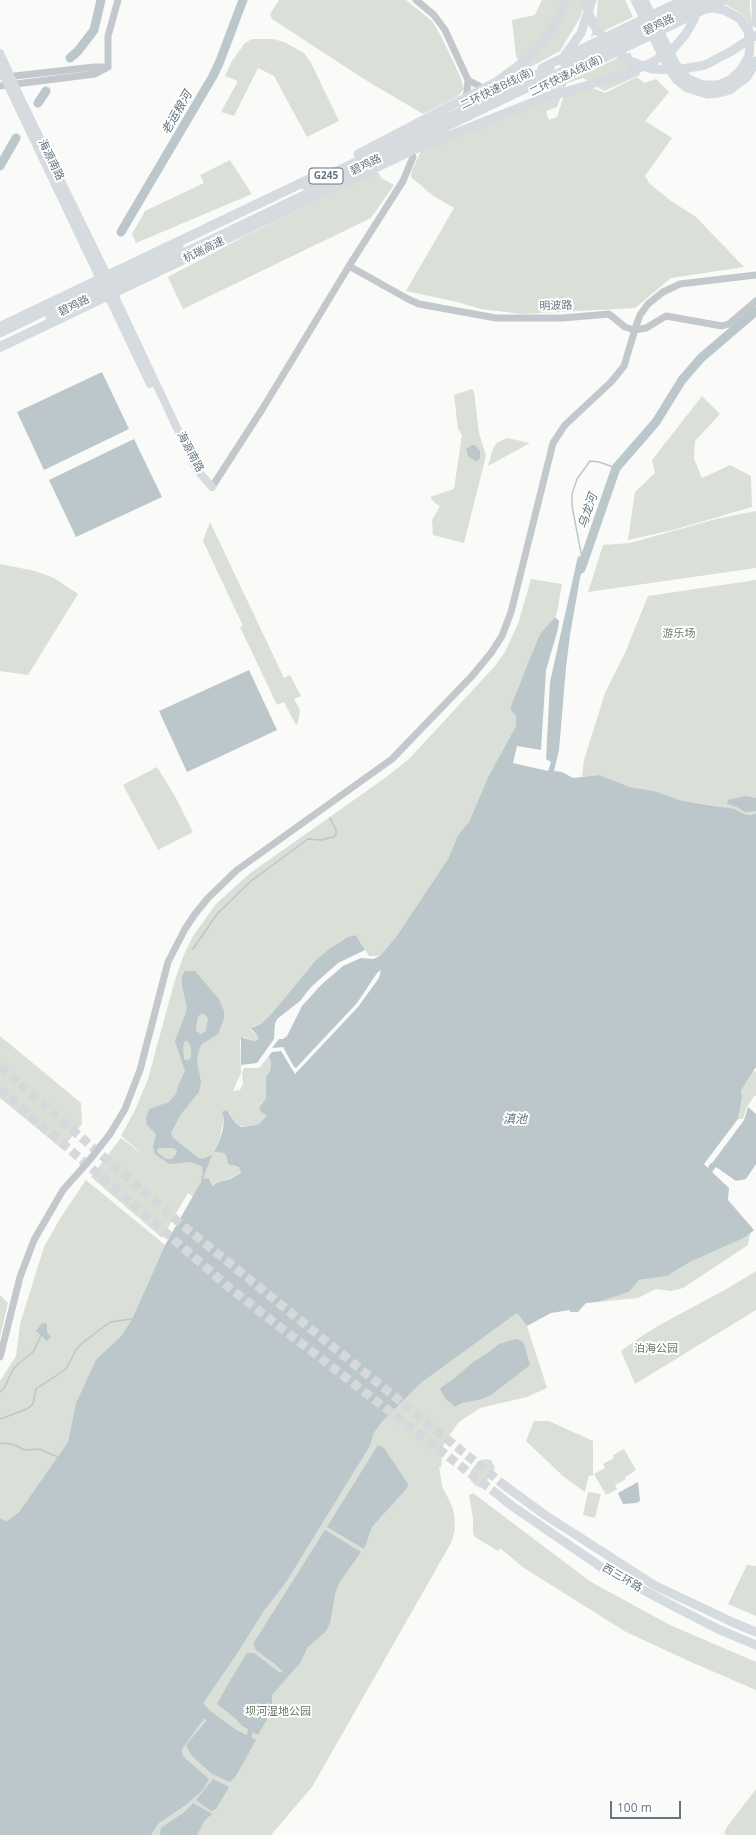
<!DOCTYPE html>
<meta charset="utf-8">
<style>
body{margin:0}
#map{position:relative;width:756px;height:1835px;overflow:hidden;background:#fafaf8;font-family:"Open Sans",sans-serif}
canvas{display:block}
.scale{position:absolute;left:610px;top:1801px;width:71px;height:18px;box-sizing:border-box;border:2px solid #657683;border-top:0;padding-left:5px;font-size:12px;line-height:14px;white-space:nowrap;color:#657683;-webkit-text-stroke:3px #fff;paint-order:stroke}
</style>
<div id="map">
<canvas width="756" height="1835"></canvas>
<div class="scale">100 m</div>
</div>
<script>
const ctx = document.querySelector('canvas').getContext('2d');
ctx.lineJoin = 'round';
function paint(path, color) { ctx.fillStyle = color; ctx.fill(path, 'evenodd'); }
const toPath = rows => new Path2D(rows.map(r => 'M' + r).join(''));
function stroke(path, color, width, dash) { ctx.strokeStyle = color; ctx.lineWidth = width; ctx.lineCap = dash ? 'butt' : 'round'; ctx.setLineDash(dash || []); ctx.stroke(path); }
function drawText(font, color, halo, rows, align = 'center') {
  ctx.font = font + ' "Open Sans","Noto Sans SC",sans-serif'; ctx.lineWidth = 4; ctx.setLineDash([]); ctx.textBaseline = 'middle'; ctx.strokeStyle = halo; ctx.fillStyle = color; for (const [text, x, y, turn = 0] of rows) {
    ctx.save(); ctx.translate(x, y); ctx.rotate((+turn || 0) * Math.PI / 180); ctx.textAlign = isNaN(turn) ? turn : align; if (halo) ctx.strokeText(text, 0, 0); ctx.fillText(text, 0, 0); ctx.restore();
  }
}
paint(toPath([
 [279,0,406,0,432,21,441,36,460,76,464,89,457,97,423,114,364,79,272,19,270,14],
 [542,0,583,0,584,3,581,16,560,51,523,71,516,56,512,20,535,15],
 [598,0,625,0,633,17,591,37,597,14],
 [729,0,750,0,750,11,754,35,747,21,741,13,723,3],
 [252,39,273,39,284,42,304,53,311,63,339,121,307,137,274,76,258,68,234,116,221,112,238,81,225,76,232,61,245,43],
 [630,52,640,75,604,91,583,78,567,83,557,107,546,111,549,120,557,117,564,95,590,87,605,93,637,77,644,83,656,79,669,92,645,121,672,138,645,176,649,183,671,201,696,217,744,267,671,278,635,308,522,314,481,309,457,302,406,291,454,208,432,195,411,177,412,170,421,151],
 [230,160,252,194,136,243,132,234,145,211,204,183,200,175],
 [374,173,379,173,381,178,394,185,371,218,183,309,168,277,245,236],
 [472,389,474,392,479,433,486,456,464,543,433,535,432,520,440,506,435,503,430,497,454,489,462,435,458,429,454,395],
 [702,396,720,414,695,441,694,459,702,478,730,465,751,476,752,507,673,530,628,540,635,492,655,473,652,460],
 [507,438,530,443,488,466,493,448,497,443],
 [756,511,756,568,588,592,603,545,630,543,716,519],
 [210,522,284,678,290,675,301,696,294,699,300,710,298,722,296,725,284,702,277,705,240,627,243,626,203,541],
 [0,564,35,571,54,578,78,594,28,675,0,671],
 [531,579,562,584,557,612,555,617,540,634,511,710,516,716,516,726,488,777,469,822,458,835,448,859,396,937,380,956,369,956,356,935,315,961,273,1012,261,1024,254,1026,252,1031,258,1037,258,1040,254,1041,244,1037,240,1040,241,1073,233,1091,240,1090,243,1084,242,1073,244,1068,259,1068,268,1057,270,1059,271,1064,270,1071,266,1077,266,1098,261,1104,268,1116,257,1125,248,1126,239,1126,232,1120,230,1113,224,1118,219,1142,214,1152,224,1153,233,1166,240,1167,241,1173,213,1186,211,1181,203,1178,193,1197,188,1193,162,1238,91,1177,121,1138,146,1157,121,1136,136,1108,148,1079,174,983,183,957,193,936,216,904,249,874,385,778,409,759,495,666,505,652,518,624],
 [756,580,756,813,751,815,744,814,737,810,712,805,683,801,654,791,630,787,599,775,582,777,584,760,605,693,625,653,648,596],
 [157,767,176,798,193,832,158,850,123,785],
 [0,1036,81,1103,82,1124,62,1149,0,1098],
 [754,1071,756,1071,756,1096,754,1096,747,1107,743,1119,738,1119,742,1098,741,1091],
 [86,1180,165,1245,132,1319,122,1335,96,1361,76,1403,68,1442,19,1512,7,1521,0,1518,0,1381,16,1356,20,1324,44,1247,61,1217],
 [750,1234,748,1245,683,1288,671,1291,656,1289,638,1298,598,1302,629,1292,639,1280,667,1276,690,1262,746,1237],
 [756,1271,756,1310,635,1384,621,1351,636,1340,656,1327,730,1287],
 [0,1295,8,1303,0,1337],
 [517,1313,527,1326,547,1388,527,1397,480,1408,459,1422,448,1437,443,1446,441,1467,439,1467,442,1486,452,1506,454,1514,455,1530,451,1543,312,1787,271,1835,151,1835,158,1824,186,1805,203,1790,208,1779,183,1756,182,1748,210,1711,202,1703,235,1657,264,1611,287,1581,370,1446,374,1433,382,1422,421,1383],
 [534,1421,549,1421,593,1441,593,1476,589,1475,585,1492,564,1477,526,1441],
 [624,1449,636,1470,625,1477,626,1479,615,1485,617,1489,606,1495,594,1474,605,1468,603,1464,614,1458,613,1455],
 [486,1459,491,1460,495,1468,482,1488,476,1486,471,1481,470,1476,471,1471,478,1461],
 [588,1492,601,1494,595,1518,583,1515],
 [473,1493,591,1582,670,1625,756,1662,756,1690,691,1662,626,1632,524,1568,500,1548,498,1551,475,1537,473,1534,473,1518,469,1495],
 [747,1565,756,1566,756,1616,728,1604],
 [756,1789,756,1835,726,1835,724,1833,727,1827]
]), '#dadfd7');
paint(toPath([
 [102,372,129,429,44,470,17,412],
 [134,439,162,497,76,537,49,480],
 [472,445,475,445,480,451,480,458,477,462,468,456,467,451,466,449],
 [578,556,586,558,580,578,570,635,566,667,559,750,554,771,562,772,573,778,599,775,630,787,654,791,683,801,735,809,744,814,751,815,756,813,756,1067,741,1091,742,1098,738,1119,704,1164,708,1168,710,1164,713,1162,744,1120,748,1107,756,1114,756,1164,746,1179,736,1181,716,1167,712,1172,729,1188,728,1200,754,1230,746,1237,690,1262,667,1276,639,1280,629,1292,598,1302,586,1303,578,1312,570,1312,570,1310,551,1313,527,1326,517,1313,421,1383,382,1422,374,1433,370,1446,287,1581,264,1611,235,1657,203,1703,210,1711,238,1731,247,1735,248,1729,242,1726,235,1718,217,1704,231,1679,247,1653,254,1653,279,1672,283,1672,275,1664,256,1650,253,1644,325,1530,361,1552,339,1583,335,1594,330,1623,326,1631,308,1647,300,1663,272,1695,272,1709,270,1714,258,1735,252,1732,252,1738,256,1740,236,1776,230,1782,212,1774,192,1756,186,1745,207,1720,204,1719,182,1749,183,1756,209,1779,203,1790,186,1805,158,1824,151,1835,0,1835,0,1518,7,1521,19,1512,68,1442,76,1403,96,1360,122,1335,132,1319,165,1245,201,1182,203,1171,202,1167,197,1164,190,1162,169,1164,155,1154,153,1147,156,1134,147,1125,146,1118,149,1109,169,1102,176,1094,178,1086,185,1071,175,1041,186,1012,187,1007,182,986,182,976,185,971,195,971,219,999,224,1011,224,1019,218,1034,202,1044,199,1050,197,1061,201,1082,199,1092,181,1114,171,1133,172,1137,197,1157,202,1159,212,1155,203,1178,209,1179,213,1186,217,1183,230,1179,241,1173,239,1167,228,1164,227,1158,224,1153,214,1152,219,1142,223,1129,224,1118,222,1112,226,1110,228,1112,235,1123,241,1127,257,1125,261,1122,267,1115,261,1112,259,1108,266,1098,266,1077,270,1071,271,1064,270,1059,268,1057,272,1052,281,1051,295,1074,358,1007,379,978,381,970,377,973,357,1003,296,1068,294,1067,283,1047,272,1048,279,1039,283,1039,287,1036,302,1006,321,985,343,966,361,958,373,959,380,956,396,937,448,859,458,835,469,822,488,777,516,726,516,716,511,710,511,706,540,634,555,617,559,621,558,629,546,670,541,750,517,746,513,763,548,771,551,762,546,759,550,682],
 [201,1014,204,1014,208,1018,206,1031,201,1034,196,1031,196,1028,198,1016],
 [186,1040,190,1044,191,1051,191,1057,189,1060,186,1060,184,1059,183,1050,184,1043],
 [158,1148,174,1148,177,1151,176,1154,172,1159,166,1159,157,1152],
 [249,670,277,730,187,772,159,711],
 [746,796,756,798,756,811,745,812,737,807,727,804,728,800],
 [356,935,365,950,338,963,311,987,300,1001,277,1019,275,1024,274,1039,257,1063,241,1065,241,1037,254,1041,258,1040,258,1037,251,1028,261,1024,273,1012,315,961,328,950,348,937],
 [42,1323,47,1324,47,1332,51,1337,47,1341,36,1331],
 [516,1339,522,1341,524,1344,530,1365,491,1395,482,1399,462,1403,455,1407,445,1398,440,1389,443,1386,455,1378,473,1362,488,1353,499,1344],
 [378,1445,384,1448,408,1484,407,1488,372,1527,364,1549,327,1527],
 [638,1482,640,1501,636,1503,623,1504,618,1493],
 [213,1779,229,1787,216,1809,211,1811,196,1800],
 [193,1803,212,1814,205,1820,197,1835,161,1835,160,1833,161,1828,186,1811]
]), '#bbc7cb');
stroke(toPath([
 [582,558,572,506,572,494,577,479,590,461,599,462,616,468],
 [193,949,217,914,251,881,308,839,321,840,334,837,336,834,336,830,330,818],
 [0,1392,5,1387,12,1371,18,1364,34,1351,41,1335],
 [0,1419,27,1409,33,1404,36,1389,66,1369,76,1350,81,1344,110,1322,132,1319],
 [0,1443,12,1444,25,1450,39,1449,58,1457]
]), '#bbc7cb', 1.5);
stroke(toPath([
 [70,58,78,51,94,30,101,0],
 [38,103,46,91],
 [0,166,16,138],
 [121,232,213,76,220,61,243,0],
 [581,569,616,468,656,422,682,380,701,358,756,311]
]), '#bbc7cb', 9);
stroke(toPath([
 [0,1067,181,1224,504,1485],
 [0,1089,232,1290,497,1494]
]), '#d5d9db', 9, [9, 4.5]);
stroke(toPath([
 [416,0,434,15,445,30,468,80,467,92,462,110],
 [108,67,108,36,118,0],
 [6,77,94,67,107,67],
 [468,80,481,87,498,92],
 [0,86,95,74,108,67],
 [349,266,408,299,419,304,496,318,563,318,609,314,625,327,634,330,646,328,666,316,722,326,729,324,756,301],
 [212,487,263,408,349,266,403,181,413,157,409,147],
 [0,1357,20,1277,34,1240,63,1190,88,1162,110,1134,125,1109,140,1070,168,962,185,929,195,914,208,898,237,870,392,759,472,676,491,653,502,636,511,612,553,443,565,425,611,382,624,366,636,326,640,315,648,304,663,292,680,284,756,275]
]), '#c3c8cc', 7);
stroke(toPath([
 [0,53,20,97,110,281,118,303,193,462,197,470,212,487],
 [0,69,150,384]
]), '#d6dbdf', 8);
stroke(toPath([
 [635,0,668,67,676,79,687,88,707,94,719,93,730,90,747,77,756,61],
 [644,0,675,63,688,79,703,85,718,85,730,80,740,71,749,56,750,42,748,31,739,18,724,10,713,8,692,11,678,16],
 [756,0,756,23],
 [698,7,711,0],
 [563,58,581,33,592,0],
 [563,62,695,0],
 [554,75,683,14],
 [504,1485,545,1515,654,1585,732,1622,756,1632],
 [497,1494,512,1506,604,1569,677,1608,720,1630,756,1645]
]), '#d6dbdf', 9);
stroke(toPath([
 [584,0,593,24,611,47,630,61,652,69,677,70,705,65,730,52,756,35],
 [542,68,683,0],
 [548,85,724,0],
 [408,152,541,99,625,74,651,63,673,49,685,35,694,20,700,0],
 [358,154,496,82,518,66,533,54,545,39,556,22,566,0],
 [306,186,550,68],
 [50,317,554,75],
 [0,333,179,247]
]), '#d6dbdf', 9);
stroke(toPath([
 [0,327,312,178],
 [0,347,408,152]
]), '#d6dbdf', 10);
for (const [x, y, w] of [
 [326,176,34]
]) { const box = new Path2D(); box.roundRect(x - w / 2, y - 8, w, 16, 3); ctx.fillStyle = '#fff'; ctx.fill(box); stroke(box, '#657683', 1); }
drawText('bold 10px', '#657683', null, [
 ["G245",326,176]
]);
drawText('11px', '#657683', '#fff', [
 ["碧鸡路",659,25,-26],
 ["二环快速A线(南)",566,76,-26],
 ["二环快速B线(南)",497,89,-26],
 ["海源南路",51,160,64],
 ["碧鸡路",366,165,-26],
 ["杭瑞高速",204,250,-26],
 ["碧鸡路",74,306,-26],
 ["明波路",556,306,-2],
 ["海源南路",190,452,62],
 ["西三环路",622,1578,30]
]);
drawText('11px', '#687a64', '#fff', [
 ["游乐场",679,634],
 ["泊海公园",656,1349],
 ["坝河湿地公园",278,1712]
]);
drawText('italic 12px', '#60757c', '#fff', [
 ["老运粮河",177,113,-60],
 ["乌龙河",588,511,-71],
 ["滇池",515,1120]
]);
</script>
